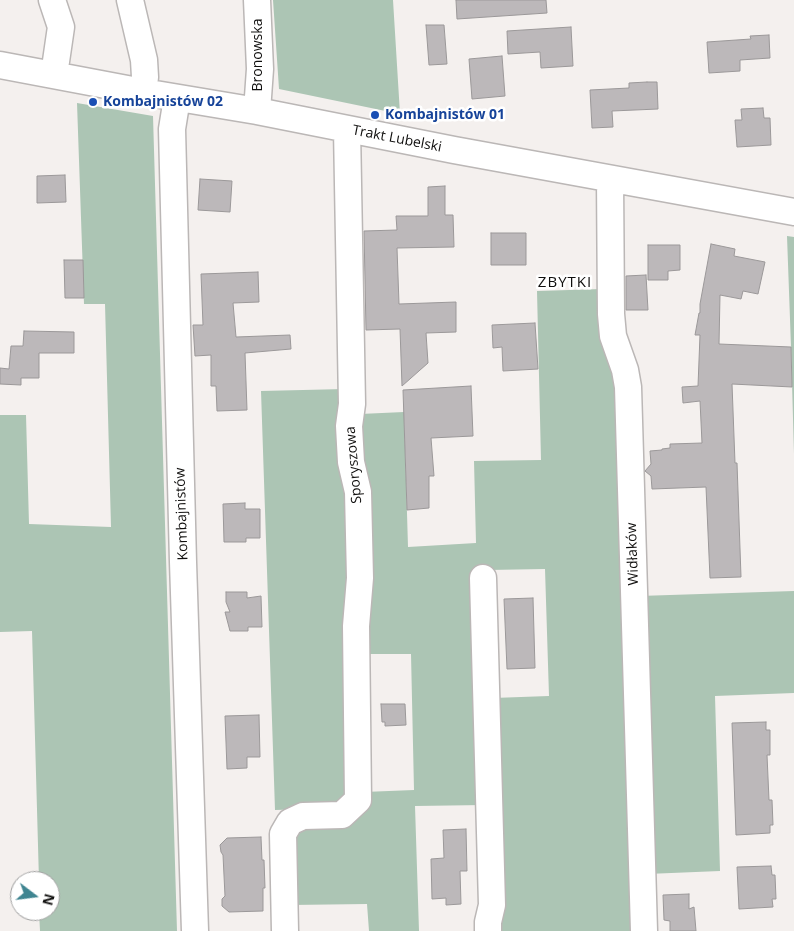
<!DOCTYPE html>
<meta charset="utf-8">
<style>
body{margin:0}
#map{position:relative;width:794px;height:931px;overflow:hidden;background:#f4f0ee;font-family:"Open Sans",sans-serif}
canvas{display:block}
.north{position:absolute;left:10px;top:871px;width:50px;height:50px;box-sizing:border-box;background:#fff;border:1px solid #9f9f9f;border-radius:50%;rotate:105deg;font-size:14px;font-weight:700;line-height:20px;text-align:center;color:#100f0e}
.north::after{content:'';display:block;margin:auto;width:18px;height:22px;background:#3f8591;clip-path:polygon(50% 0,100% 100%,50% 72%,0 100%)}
</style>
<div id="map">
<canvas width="794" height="931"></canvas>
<div class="north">N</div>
</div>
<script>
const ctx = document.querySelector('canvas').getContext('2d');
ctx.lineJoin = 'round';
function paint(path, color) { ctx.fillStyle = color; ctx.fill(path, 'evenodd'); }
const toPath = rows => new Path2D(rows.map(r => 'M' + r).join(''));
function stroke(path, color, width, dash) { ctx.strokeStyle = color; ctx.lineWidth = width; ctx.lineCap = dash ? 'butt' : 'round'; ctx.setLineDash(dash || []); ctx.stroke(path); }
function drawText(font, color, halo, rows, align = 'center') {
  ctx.font = font + ' "Open Sans",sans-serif'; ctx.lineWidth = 5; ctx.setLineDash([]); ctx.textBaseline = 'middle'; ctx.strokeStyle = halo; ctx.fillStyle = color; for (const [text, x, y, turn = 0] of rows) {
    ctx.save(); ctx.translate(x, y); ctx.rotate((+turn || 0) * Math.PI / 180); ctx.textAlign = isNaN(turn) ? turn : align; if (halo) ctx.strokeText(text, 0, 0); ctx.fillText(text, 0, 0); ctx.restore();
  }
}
paint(toPath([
 [273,0,393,0,400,114,279,89],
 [77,103,153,116,177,931,40,931,39,911,50,911,50,881,39,881,32,631,0,632,0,415,26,415,29,524,111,527,105,304,84,304],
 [787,236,794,237,794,454,791,347],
 [602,289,618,372,636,931,499,931,493,698,549,696,545,569,488,570,484,805,415,806,419,931,369,931,367,904,290,905,293,832,364,792,414,790,411,654,360,654,360,414,404,412,408,547,476,543,474,461,541,460,537,291],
 [345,389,353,795,342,808,275,810,261,391],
 [794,591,794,693,715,696,720,871,647,874,639,596]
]), '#acc5b4');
const building = toPath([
 [456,0,546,0,547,13,457,19,456,0],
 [426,25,444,25,447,64,429,65,426,25],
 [571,27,573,66,541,68,540,52,508,54,507,31,571,27],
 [769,35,770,58,740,60,740,71,709,73,707,42,751,39,750,36,769,35],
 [502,56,505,96,472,99,469,59,502,56],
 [647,82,657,82,658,109,612,111,613,127,592,128,590,90,629,88,629,83,647,82],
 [763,108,764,118,770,118,771,145,737,147,735,120,742,120,741,109,763,108],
 [65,175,66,202,37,203,37,176,65,175],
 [200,179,232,181,230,212,198,210,200,179],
 [445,186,445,215,453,215,454,247,397,248,399,304,456,302,456,332,426,333,428,363,402,386,400,329,366,330,364,231,397,230,396,216,428,216,428,187,445,186],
 [491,233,526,233,526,265,491,265,491,233],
 [711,244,735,249,734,256,765,262,758,294,743,291,741,299,720,295,719,344,791,347,792,387,732,384,735,463,737,463,741,577,710,578,706,487,652,489,651,476,645,471,651,464,650,451,662,450,662,449,670,448,670,444,702,443,700,401,683,403,682,387,698,386,700,335,695,335,699,313,700,313,700,304,711,244],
 [648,245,680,245,680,270,668,271,668,280,648,280,648,245],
 [64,260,83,260,84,298,65,298,64,260],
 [258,272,259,302,233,303,236,337,290,335,291,349,245,353,247,410,217,411,216,386,211,386,211,355,195,356,193,325,203,325,201,274,258,272],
 [646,275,648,310,626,310,626,276,646,275],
 [535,323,538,369,503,371,502,347,493,348,492,325,535,323],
 [24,331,74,332,74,353,39,353,39,378,21,378,21,385,0,384,0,368,9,369,11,346,23,346,24,331],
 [471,386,473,436,431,438,434,476,429,476,429,508,407,510,403,390,471,386],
 [245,503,245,509,260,509,260,538,246,538,246,542,224,542,223,504,245,503],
 [226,592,247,592,247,598,261,596,262,627,248,627,248,631,230,631,225,612,230,612,226,602,226,592],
 [533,598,535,668,507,669,504,599,533,598],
 [381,704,405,704,406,725,385,726,385,722,382,722,381,704],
 [259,715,260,757,247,757,247,768,227,769,225,716,259,715],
 [766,722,766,730,770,730,770,755,767,755,769,800,772,800,773,825,770,825,770,833,736,835,732,723,766,722],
 [466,829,467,871,460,871,461,904,446,905,446,898,432,899,431,859,444,858,443,830,466,829],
 [261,837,262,860,264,860,265,888,263,888,263,911,229,912,222,906,222,899,225,896,223,855,221,852,220,845,227,838,261,837],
 [771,866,772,875,775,875,776,899,772,899,773,907,739,909,737,867,771,866],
 [689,894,689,909,694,907,696,931,670,931,670,921,664,920,663,895,689,894]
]);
paint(building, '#bcb8ba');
stroke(building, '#9b9899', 1);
const minor = toPath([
 [52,0,61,27,54,75],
 [130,0,144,60,145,77,143,92],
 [257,0,260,69,257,111],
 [0,65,143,92,257,111,454,150,794,212],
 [177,98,172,129,183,562,195,931],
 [610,179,611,314,613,336,625,370,628,387,644,931],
 [483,578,492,905,488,922,488,931],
 [285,931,283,834,290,822,303,816,342,815,358,800,356,626,360,578,358,492,351,462,349,426,352,404,347,129]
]);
stroke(minor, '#bbb7b6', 29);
stroke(minor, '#fff', 26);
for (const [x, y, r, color] of [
 [93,102,5,"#1a4fb4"],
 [375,115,5,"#1a4fb4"]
]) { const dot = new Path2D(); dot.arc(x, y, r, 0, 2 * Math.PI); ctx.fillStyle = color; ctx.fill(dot); stroke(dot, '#fff', 2); }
drawText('14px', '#100f0e', '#fff', [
 ["Bronowska",258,55,-90],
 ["Trakt Lubelski",397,139,11],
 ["Sporyszowa",354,465,-95],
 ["Kombajnistów",182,514,-92],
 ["Widłaków",633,554,-92]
]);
drawText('bold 14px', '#164399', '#fff', [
 ["Kombajnistów 02",103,102],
 ["Kombajnistów 01",385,115]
], 'left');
ctx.letterSpacing = '1px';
drawText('15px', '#100f0e', '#fff', [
 ["ZBYTKI",565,283]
]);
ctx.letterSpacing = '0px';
</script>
